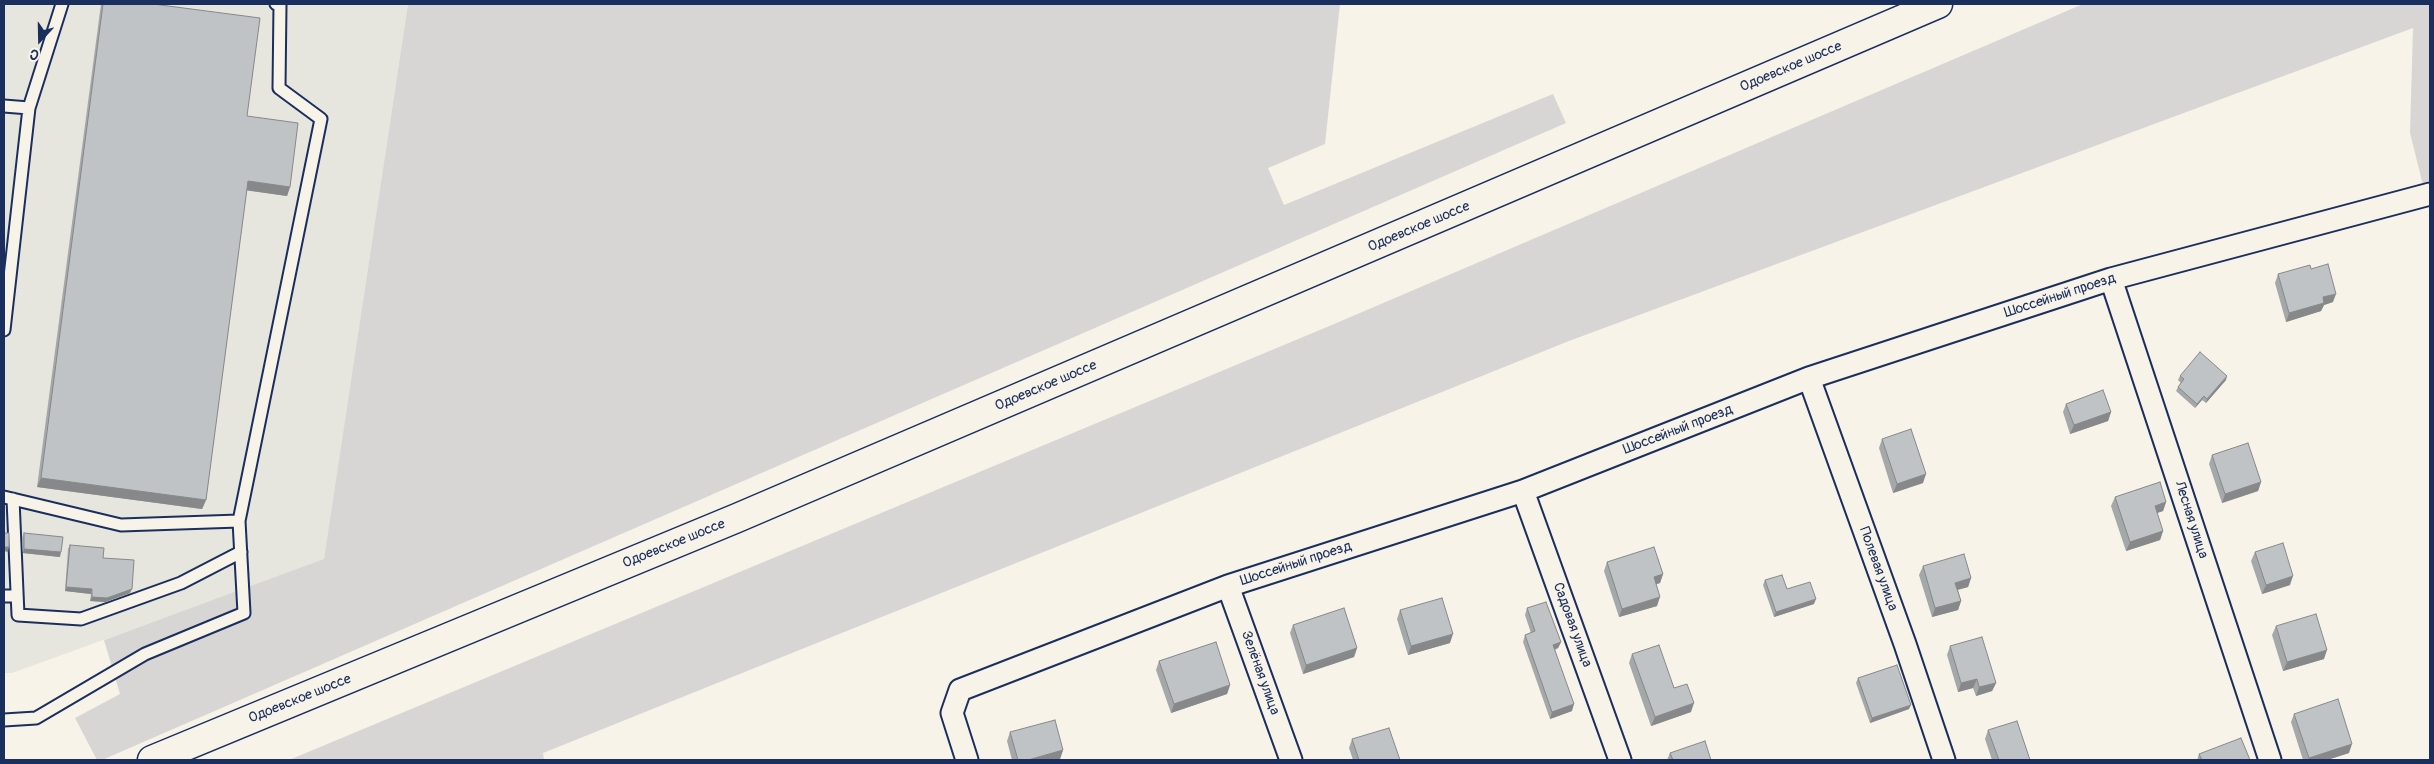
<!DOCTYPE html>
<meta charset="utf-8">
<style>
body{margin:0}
#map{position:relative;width:2434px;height:764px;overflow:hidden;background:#f7f3e8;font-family:Pangolin,sans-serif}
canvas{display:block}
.frame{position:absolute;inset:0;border:5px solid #1b2f5e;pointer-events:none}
.north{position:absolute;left:15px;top:15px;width:50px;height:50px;-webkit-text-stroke:4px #f7f3e8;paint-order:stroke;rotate:201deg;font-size:14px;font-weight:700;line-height:20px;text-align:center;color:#1b2f5e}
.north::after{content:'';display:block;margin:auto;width:18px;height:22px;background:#1b2f5e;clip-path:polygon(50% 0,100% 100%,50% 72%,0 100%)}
</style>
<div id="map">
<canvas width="2434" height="764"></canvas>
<div class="frame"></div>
<div class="north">С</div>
</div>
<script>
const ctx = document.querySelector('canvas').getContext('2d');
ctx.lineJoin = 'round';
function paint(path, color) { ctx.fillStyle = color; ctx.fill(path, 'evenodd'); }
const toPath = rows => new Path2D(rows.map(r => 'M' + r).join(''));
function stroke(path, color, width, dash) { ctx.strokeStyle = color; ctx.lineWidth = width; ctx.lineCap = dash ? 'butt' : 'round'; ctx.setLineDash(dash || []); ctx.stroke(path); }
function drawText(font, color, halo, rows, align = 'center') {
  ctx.font = font + ' Pangolin,sans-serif'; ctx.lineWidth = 5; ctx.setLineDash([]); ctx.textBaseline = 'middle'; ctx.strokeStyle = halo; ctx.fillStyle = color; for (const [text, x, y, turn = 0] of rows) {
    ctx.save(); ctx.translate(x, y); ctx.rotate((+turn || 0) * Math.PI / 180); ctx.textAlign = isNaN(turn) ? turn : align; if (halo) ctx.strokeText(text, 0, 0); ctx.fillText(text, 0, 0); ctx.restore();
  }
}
paint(toPath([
 [4,4,408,4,324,560,12,673,4,673]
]), '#e6e5de');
paint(toPath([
 [408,4,1340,4,1325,144,1268,168,1284,205,1553,94,1566,123,102,760,97,760,75,718,120,694,104,640,324,559],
 [2083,4,2430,4,2430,213,2410,133,2413,28,1569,341,543,753,544,760,289,760,1327,327]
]), '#d7d6d4');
const service = toPath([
 [4,106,29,108,62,4],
 [4,330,29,108],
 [4,497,121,525,239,521],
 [13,499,18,615,81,619,181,583,241,552],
 [4,596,17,596],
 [4,720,36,718,145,654,244,613,239,521,321,119,279,88,280,5,276,4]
]);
const minor = toPath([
 [2111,279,2270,760],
 [1809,378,1905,644,1944,760],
 [1523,491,1620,760],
 [1228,586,1291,760],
 [967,760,952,713,960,690,1228,586,1523,491,1809,378,2111,279,2430,194]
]);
const primary = toPath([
 [152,760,737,518,1938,4]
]);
stroke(service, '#1b2f5e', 15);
stroke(minor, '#1b2f5e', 25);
stroke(primary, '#1b2f5e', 31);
stroke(service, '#f7f3e8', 11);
stroke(minor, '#f7f3e8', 21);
stroke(primary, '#f7f3e8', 28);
paint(toPath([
 [101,4,153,4,247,116,290,187,287,196,246,190,206,500,202,509,37,487],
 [2311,269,2333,302,2324,305,2321,311,2286,322,2275,283,2278,274],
 [2180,376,2226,380,2206,403,2202,400,2195,408,2176,391,2178,387,2181,383,2178,380],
 [2066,404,2111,412,2108,421,2070,434,2063,412],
 [1882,439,1923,483,1893,493,1879,448],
 [2212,455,2261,482,2258,491,2222,503,2209,464],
 [2115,497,2166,502,2163,511,2157,513,2163,531,2160,540,2126,551,2111,506],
 [24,533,60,557,23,553,22,538],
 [70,545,103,558,130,593,105,602,90,601,91,594,65,591,68,549],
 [2255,552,2290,585,2262,594,2251,561],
 [1607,562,1663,574,1660,583,1656,584,1657,606,1619,617,1604,571],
 [1923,566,1971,578,1968,587,1958,590,1961,601,1958,610,1932,617,1919,575],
 [1765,580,1787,589,1814,604,1774,617,1763,585],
 [1527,608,1561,642,1558,648,1555,650,1572,711,1550,719,1523,642,1525,635,1531,633,1525,615],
 [1400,610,1450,643,1408,655,1397,619],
 [1293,625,1357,648,1354,657,1303,674,1290,633],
 [2276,626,2324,659,2283,671,2272,635],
 [1950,646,1996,683,1992,691,1976,696,1973,688,1958,692,1947,655],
 [1632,654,1674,688,1691,712,1651,726,1629,663],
 [1159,661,1230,685,1227,694,1171,713,1156,670],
 [1858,678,1909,709,1870,723,1856,683],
 [2294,714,2349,753,2327,760,2303,760,2291,722],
 [1988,730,2030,760,1992,760,1985,739],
 [1010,732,1063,750,1060,759,1055,760,1012,760,1007,741],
 [1352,739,1400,760,1353,760,1349,748],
 [1670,753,1711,760,1667,760],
 [2199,754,2250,760,2197,760]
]), '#a5a8a9');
paint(toPath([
 [248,181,290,187,287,196,244,190],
 [2336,294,2333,302,2324,305,2321,311,2286,322,2289,313,2323,297],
 [2227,376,2226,380,2206,403,2207,399],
 [2204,396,2202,400,2195,408,2197,404],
 [2111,412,2108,421,2070,434,2074,425],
 [1926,474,1923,483,1893,493,1897,484],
 [41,478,206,500,202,509,37,487],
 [2261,482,2258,491,2222,503,2225,494],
 [2166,502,2163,511,2151,515,2155,506],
 [2163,531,2160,540,2126,551,2130,542],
 [4,547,9,547,8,552,4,551],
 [24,549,61,552,60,557,23,553],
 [1663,574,1660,583,1651,586,1654,577],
 [2293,576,2290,585,2262,594,2266,585],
 [1971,578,1968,587,1952,591,1955,583],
 [66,587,92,589,91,594,65,591],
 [132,589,130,593,105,602,90,601,92,597],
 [1660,597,1657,606,1619,617,1622,609],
 [1816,599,1814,604,1774,617,1776,612],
 [1961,601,1958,610,1932,617,1935,608],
 [1453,634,1450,643,1408,655,1411,646],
 [1561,642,1558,648,1550,651,1553,645],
 [1357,648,1354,657,1303,674,1306,665],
 [2327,650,2324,659,2283,671,2287,662],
 [1977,679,1973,688,1958,692,1961,683],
 [1996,683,1992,691,1976,696,1979,687],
 [1230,685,1227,694,1171,713,1174,704],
 [1694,703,1691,712,1651,726,1655,717],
 [1574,704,1572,711,1550,719,1552,712],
 [1911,705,1909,709,1870,723,1872,718],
 [2352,744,2349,753,2327,760,2308,760,2309,758],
 [1063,750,1060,759,1055,760,1028,760]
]), '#86888a');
const building = toPath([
 [103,4,153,4,260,18,247,116,298,123,290,187,248,181,206,500,41,478,103,4],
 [2328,264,2336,294,2323,297,2324,303,2289,313,2278,274,2310,265,2311,269,2328,264],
 [2200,352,2227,376,2207,399,2204,396,2197,404,2178,387,2184,379,2180,376,2200,352],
 [2103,390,2111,412,2074,425,2066,404,2103,390],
 [1911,429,1926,474,1897,484,1882,439,1911,429],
 [2248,443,2261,482,2225,494,2212,455,2248,443],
 [2160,482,2166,502,2155,506,2163,531,2130,542,2115,497,2160,482],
 [4,533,9,533,9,547,4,547,4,577,4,533],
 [24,533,63,537,61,552,24,549,24,533],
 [2283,543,2293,576,2266,585,2255,552,2283,543],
 [70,545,104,548,103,558,134,560,132,589,107,598,92,597,92,589,66,587,70,545],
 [1654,547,1663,574,1654,577,1660,597,1622,609,1607,562,1654,547],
 [1964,554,1971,578,1955,583,1961,601,1935,608,1923,566,1964,554],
 [1782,575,1787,589,1810,582,1816,599,1776,612,1765,580,1782,575],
 [1442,598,1453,634,1411,646,1400,610,1442,598],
 [1546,602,1561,642,1553,645,1574,704,1552,712,1525,635,1535,631,1527,608,1546,602],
 [1344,608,1357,648,1306,665,1293,625,1344,608],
 [2316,614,2327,650,2287,662,2276,626,2316,614],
 [1982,637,1996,683,1979,687,1977,679,1961,683,1950,646,1982,637],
 [1216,642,1230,685,1174,704,1159,661,1216,642],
 [1659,645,1674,688,1687,684,1694,703,1655,717,1632,654,1659,645],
 [1897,665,1911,705,1872,718,1858,678,1897,665],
 [2338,699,2352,744,2309,758,2294,714,2338,699],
 [1055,720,1063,750,1028,760,1018,760,1010,732,1055,720],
 [2017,721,2030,760,1999,760,1988,730,2017,721],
 [1389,728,1400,760,1359,760,1352,739,1389,728],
 [2241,738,2250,760,2202,760,2199,754,2241,738],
 [1705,741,1711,760,1673,760,1670,753,1705,741]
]);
paint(building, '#c0c3c5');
stroke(building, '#86888a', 1);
drawText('14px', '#1b2f5e', '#f7f3e8', [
 ["Одоевское шоссе",1791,67,-23],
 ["Одоевское шоссе",1419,227,-23],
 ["Шоссейный проезд",2060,296,-18],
 ["Одоевское шоссе",1046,386,-23],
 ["Шоссейный проезд",1678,430,-21],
 ["Лесная улица",2191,520,72],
 ["Одоевское шоссе",674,544,-22],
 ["Шоссейный проезд",1296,564,-18],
 ["Полевая улица",1878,569,70],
 ["Садовая улица",1572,625,70],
 ["Зелёная улица",1260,673,70],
 ["Одоевское шоссе",300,699,-22]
]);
</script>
